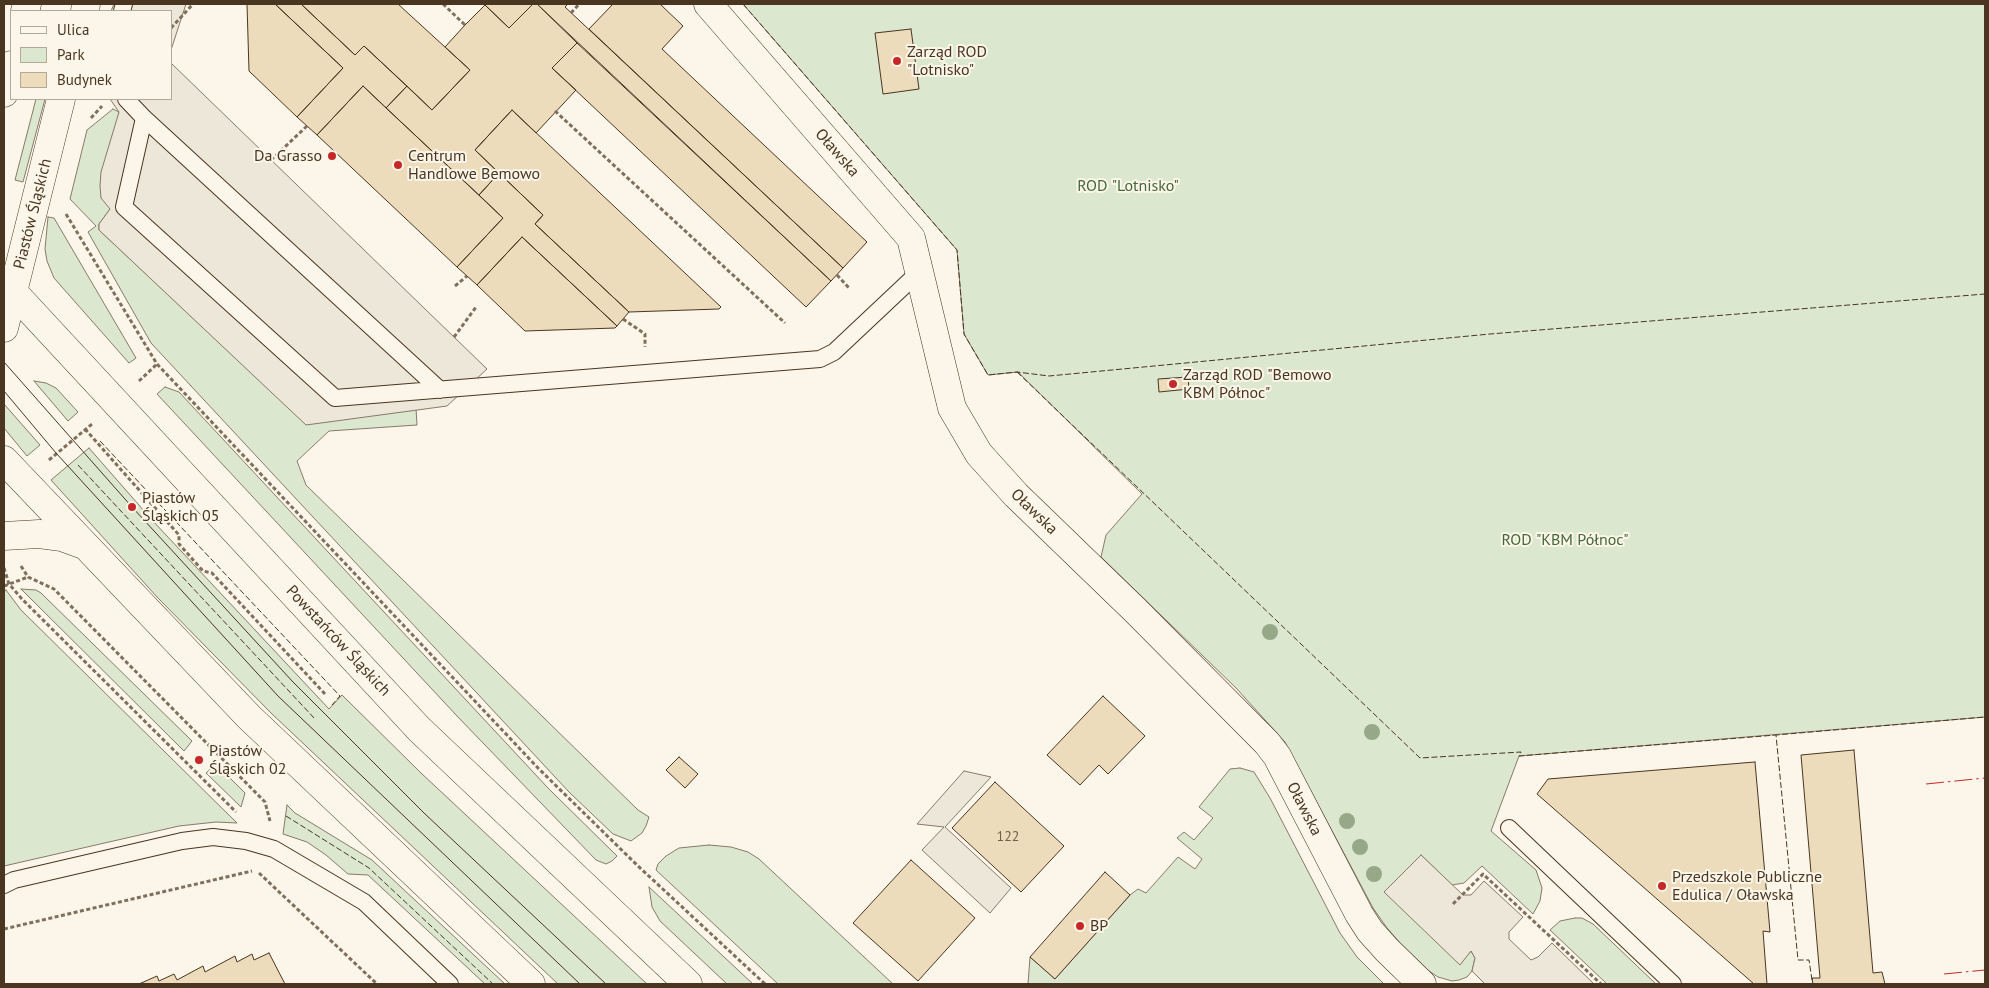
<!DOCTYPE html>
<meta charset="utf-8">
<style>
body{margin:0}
#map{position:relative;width:1989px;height:988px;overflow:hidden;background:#fbf6e9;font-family:"PT Sans",sans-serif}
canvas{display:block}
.frame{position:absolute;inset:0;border:5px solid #4a3520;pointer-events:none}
.legend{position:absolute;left:10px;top:10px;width:162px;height:90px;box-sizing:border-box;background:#fbf6e9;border:1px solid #b4a999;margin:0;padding:6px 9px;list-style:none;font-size:15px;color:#4a3520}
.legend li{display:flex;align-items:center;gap:10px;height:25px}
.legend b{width:25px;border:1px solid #b4a999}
</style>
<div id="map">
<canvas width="1989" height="988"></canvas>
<div class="frame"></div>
<ul class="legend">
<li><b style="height:6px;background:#fbf6e9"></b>Ulica</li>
<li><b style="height:14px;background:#dce7d0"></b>Park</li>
<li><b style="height:14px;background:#ecdcbc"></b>Budynek</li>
</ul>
</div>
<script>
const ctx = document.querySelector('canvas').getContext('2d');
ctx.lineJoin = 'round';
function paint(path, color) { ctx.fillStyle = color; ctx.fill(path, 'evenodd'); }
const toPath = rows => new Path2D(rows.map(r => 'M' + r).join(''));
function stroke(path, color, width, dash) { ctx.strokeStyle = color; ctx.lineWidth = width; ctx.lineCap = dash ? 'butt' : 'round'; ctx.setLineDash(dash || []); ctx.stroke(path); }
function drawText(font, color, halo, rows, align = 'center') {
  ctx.font = font + ' "PT Sans",sans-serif'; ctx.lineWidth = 4; ctx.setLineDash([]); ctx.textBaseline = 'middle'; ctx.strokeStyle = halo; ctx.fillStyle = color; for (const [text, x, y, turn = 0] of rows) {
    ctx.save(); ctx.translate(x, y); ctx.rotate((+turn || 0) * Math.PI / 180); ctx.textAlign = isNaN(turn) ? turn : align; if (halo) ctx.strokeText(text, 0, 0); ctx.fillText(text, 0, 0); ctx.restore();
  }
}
const green = toPath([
 [743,4,1985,4,1985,717,1519,756,1491,831,1536,870,1542,888,1540,901,1533,914,1482,866,1464,883,1452,885,1421,855,1460,964,1471,951,1475,958,1472,971,1467,977,1459,980,1452,981,1438,977,1429,971,1401,944,1387,928,1373,908,1285,742,1236,688,1101,557,1106,535,1142,494,1018,372,988,375,964,334,957,250,743,4],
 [36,99,45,99,23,182,15,180,36,99],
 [113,109,119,112,110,209,99,224,99,230,306,424,416,408,417,425,329,431,297,461,306,485,638,810,649,817,646,826,642,833,631,841,613,834,569,792,151,343,88,232,96,226,70,199,87,130,113,109],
 [48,217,54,218,136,358,129,363,54,278,47,261,45,249,48,217],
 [34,381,46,383,56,388,78,412,68,421,34,381],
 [165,387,179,392,548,788,617,856,612,861,606,864,596,860,457,716,157,394,165,387],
 [4,404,40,445,27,456,4,428,4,404],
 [89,448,152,520,329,709,342,695,421,773,647,984,558,984,271,713,158,598,51,480,89,448],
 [21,589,36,590,41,593,192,741,184,751,21,589],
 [6,590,21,610,237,823,216,822,179,826,4,866,4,592,6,590],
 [216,764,245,793,241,807,206,773,216,764],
 [1240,768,1254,772,1270,798,1340,933,1357,957,1384,984,1028,984,1030,957,1055,979,1130,895,1138,889,1146,893,1178,857,1195,869,1202,859,1177,838,1184,832,1194,840,1213,818,1199,807,1230,769,1240,768],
 [287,805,295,813,372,860,505,984,485,984,368,875,348,874,326,855,307,842,283,834,287,805],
 [709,845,731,847,748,852,759,859,893,984,778,984,656,870,658,864,666,856,679,848,709,845],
 [649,887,753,984,727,984,660,921,652,907,649,887],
 [1575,918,1582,918,1593,924,1656,984,1607,984,1550,930,1560,921,1575,918]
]);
paint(green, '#dce7d0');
stroke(green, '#887966', 1);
const parking = toPath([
 [114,4,186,4,171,50,171,11,111,11,114,4],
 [171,63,487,369,447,406,306,425,99,230,99,224,110,209,101,198,100,186,101,172,119,112,110,99,171,99,171,63],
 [964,771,991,777,945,827,1011,888,990,913,922,850,944,827,917,824,964,771],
 [1421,855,1463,895,1471,895,1484,881,1523,917,1509,932,1509,939,1531,960,1538,957,1552,943,1594,984,1485,984,1472,971,1475,958,1471,951,1460,965,1384,892,1421,855]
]);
paint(parking, '#ede7d9');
stroke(parking, '#887966', 1);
const building = toPath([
 [247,4,275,4,343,68,297,117,249,71,247,4],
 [275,4,301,4,355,55,364,46,407,86,386,108,363,86,317,135,297,117,343,68,275,4],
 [301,4,398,4,470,70,432,110,364,46,355,55,301,4],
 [484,4,533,4,509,28,484,4],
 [533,4,537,4,577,43,552,68,576,90,536,133,512,110,475,150,499,173,479,195,386,108,407,86,432,110,470,70,445,47,465,25,485,5,509,28,533,4],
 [537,4,568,4,565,7,843,268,831,281,537,4],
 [613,4,660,4,683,26,662,49,867,242,843,268,589,29,613,4],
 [911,29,919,89,883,94,875,33,911,29],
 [577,43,831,281,806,307,552,68,577,43],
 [363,86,503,218,457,267,317,135,363,86],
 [512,110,721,307,719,309,629,312,535,224,543,215,475,150,512,110],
 [499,173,543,215,535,224,629,312,617,326,522,237,477,285,457,267,503,218,479,195,499,173],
 [522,237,617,326,615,328,525,331,477,285,522,237],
 [1188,377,1189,389,1159,392,1158,379,1188,377],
 [1103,696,1145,736,1108,774,1099,765,1080,785,1047,755,1103,696],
 [1854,750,1873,973,1882,972,1885,984,1813,984,1812,978,1820,978,1801,755,1854,750],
 [679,757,698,774,685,788,666,770,679,757],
 [1755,762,1770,932,1763,931,1767,984,1754,984,1537,794,1548,779,1755,762],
 [995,782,1064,846,1021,892,952,828,995,782],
 [911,860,975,918,918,981,853,923,911,860],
 [1105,872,1130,895,1055,979,1030,957,1105,872],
 [269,953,285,984,139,984,157,976,159,981,174,974,177,980,203,966,205,972,235,956,237,962,252,954,254,960,269,953]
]);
paint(building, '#ecdcbc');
stroke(building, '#4a3520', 1);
const lane = toPath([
 [122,11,124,4],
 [126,99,144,118,440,390],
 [144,118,124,207,335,398,820,359,834,352,919,272],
 [1509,828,1673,984],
 [4,885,14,880,182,841,213,837,246,841,274,849,364,902,450,984]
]);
const street = toPath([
 [708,4,911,238,952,408,979,454,1016,495,1135,610,1267,743,1277,756,1359,914,1370,931,1387,950,1422,984]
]);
const secondary = toPath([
 [25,11,27,4],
 [85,11,86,4],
 [4,93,11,65],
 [4,282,419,729,688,984],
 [4,328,61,99],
 [4,460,249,717,531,984],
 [4,536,39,534,62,537,84,545]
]);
stroke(lane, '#4a3520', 18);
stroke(street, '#4a3520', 29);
stroke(secondary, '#4a3520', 29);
stroke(toPath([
 [443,4,465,25],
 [571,13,579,4],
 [171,28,193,4],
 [555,111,785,323],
 [91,118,102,106],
 [271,160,307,126],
 [66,214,157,364,538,768,638,866,765,984],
 [837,275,849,288],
 [455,286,467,276],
 [623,319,645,334,645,347],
 [454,337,476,307],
 [139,381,157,364],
 [85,429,179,535,179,544,203,571,212,573,326,695],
 [49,460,92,424],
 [21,566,28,577,54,589,265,802,270,821],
 [4,568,9,584,22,599,236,812],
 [4,586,28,577],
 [259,873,377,984],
 [1453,904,1483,874,1601,984],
 [4,929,252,871]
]), '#7f6f5c', 3, [4, 2.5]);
stroke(lane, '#fbf6e9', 16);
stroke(street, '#fbf6e9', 28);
stroke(secondary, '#fbf6e9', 28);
stroke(toPath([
 [4,362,132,507,293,682,424,813,606,984],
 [4,391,56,453,278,696,580,984]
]), '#4a3520', 1);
stroke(toPath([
 [743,4,957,250,964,334,988,375,1017,372,1049,376,1490,334,1985,294],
 [1017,372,1420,758,1521,752,1519,756,1776,735],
 [100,441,340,696,332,705],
 [78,465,315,719],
 [286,816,369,868,493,984],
 [1812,980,1809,960,1798,960,1776,735,1985,717]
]), '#4a3520', 1, [6, 2.5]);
stroke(toPath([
 [1926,784,1985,778],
 [1944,974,1985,970]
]), '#c62828', 1, [18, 4, 2.5, 4]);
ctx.fillStyle = '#96a887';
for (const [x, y] of [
 [1270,632],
 [1372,732],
 [1347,821],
 [1360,847],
 [1374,874]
]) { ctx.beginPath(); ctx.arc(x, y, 8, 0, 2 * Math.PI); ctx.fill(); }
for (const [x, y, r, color] of [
 [897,61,5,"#c62828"],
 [332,156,5,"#c62828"],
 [398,165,5,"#c62828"],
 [1173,384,5,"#c62828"],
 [132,507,5,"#c62828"],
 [199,760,5,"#c62828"],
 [1662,886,5,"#c62828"],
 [1080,926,5,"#c62828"]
]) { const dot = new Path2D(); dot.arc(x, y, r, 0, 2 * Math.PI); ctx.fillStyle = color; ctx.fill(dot); stroke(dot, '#fbf6e9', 2); }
drawText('14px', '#725f47', null, [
 ["122",1008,837]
]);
drawText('16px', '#4a3520', '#fbf6e9', [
 ["Zarząd ROD",907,52],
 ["\"Lotnisko\"",907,70],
 ["Da Grasso",322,156,"right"],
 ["Centrum",408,156],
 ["Handlowe Bemowo",408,174],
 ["Zarząd ROD \"Bemowo",1183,375],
 ["KBM Północ\"",1183,393],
 ["Piastów",142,498],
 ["Śląskich 05",142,516],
 ["Piastów",209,751],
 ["Śląskich 02",209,769],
 ["Przedszkole Publiczne",1672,877],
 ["Edulica / Oławska",1672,895],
 ["BP",1090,926]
], 'left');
drawText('16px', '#4a3520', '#fbf6e9', [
 ["Oławska",837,153,49],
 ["Piastów Śląskich",33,214,-76],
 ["Oławska",1034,512,44],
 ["Powstańców Śląskich",338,641,47],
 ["Oławska",1304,809,63]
]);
drawText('16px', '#436837', '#fbf6e9', [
 ["ROD \"Lotnisko\"",1128,186],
 ["ROD \"KBM Północ\"",1565,540]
]);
</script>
